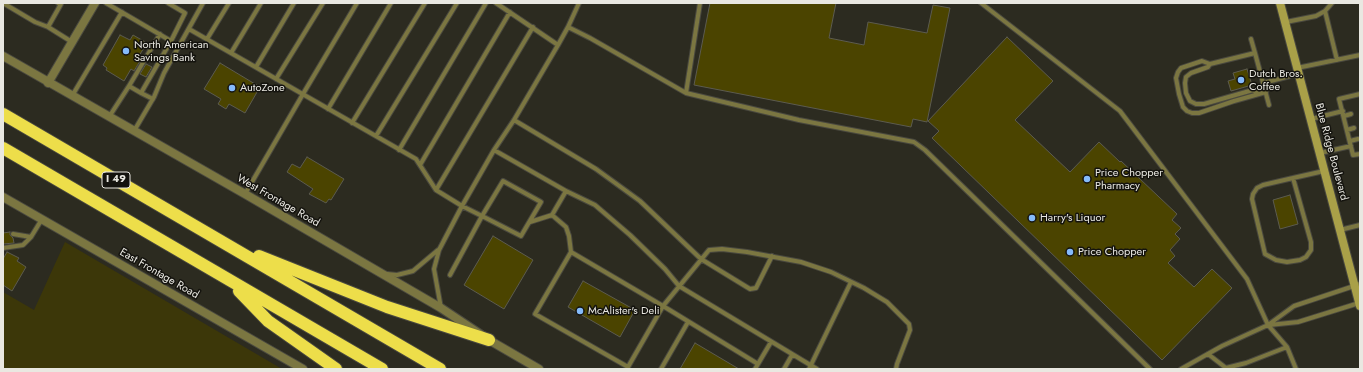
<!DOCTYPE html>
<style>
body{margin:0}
#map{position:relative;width:1363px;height:372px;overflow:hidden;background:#2c2b20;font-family:Jost,sans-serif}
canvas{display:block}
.frame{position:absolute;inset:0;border:4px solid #e9e8e1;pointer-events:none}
</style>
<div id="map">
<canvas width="1363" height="372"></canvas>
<div class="frame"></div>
</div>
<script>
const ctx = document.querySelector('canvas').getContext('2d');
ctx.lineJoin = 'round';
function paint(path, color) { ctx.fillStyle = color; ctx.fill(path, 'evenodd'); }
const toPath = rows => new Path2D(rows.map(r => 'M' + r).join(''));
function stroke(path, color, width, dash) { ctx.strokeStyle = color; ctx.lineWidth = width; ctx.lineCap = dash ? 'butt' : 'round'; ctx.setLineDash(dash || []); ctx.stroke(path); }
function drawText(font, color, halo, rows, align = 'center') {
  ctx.font = font + ' Jost,sans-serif'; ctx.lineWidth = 3; ctx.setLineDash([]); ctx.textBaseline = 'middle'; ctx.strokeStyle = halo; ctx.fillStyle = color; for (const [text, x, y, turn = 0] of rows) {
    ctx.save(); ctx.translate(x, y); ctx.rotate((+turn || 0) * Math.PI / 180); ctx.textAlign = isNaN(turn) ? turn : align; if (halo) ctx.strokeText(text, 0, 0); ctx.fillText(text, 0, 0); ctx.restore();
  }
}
paint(toPath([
 [65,242,282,369,3,369,3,292,34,310]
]), '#3c3709');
const building = toPath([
 [710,3,836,3,829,38,864,45,868,22,927,33,933,5,950,8,927,122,913,119,911,127,694,85,710,3],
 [120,35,130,40,133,35,147,43,137,59,140,61,134,71,131,69,124,81,106,70,107,68,103,65,120,35],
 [1007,37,1053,81,1015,120,1070,172,1099,142,1120,162,1121,161,1177,214,1172,220,1181,228,1175,234,1180,239,1170,250,1175,256,1168,263,1194,287,1212,269,1232,288,1162,360,932,138,939,131,928,121,1007,37],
 [220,63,260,87,245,113,229,104,226,109,218,104,221,99,204,89,220,63],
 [146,64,152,67,146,77,140,74,146,64],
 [1247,69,1252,85,1231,91,1228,81,1235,79,1233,73,1247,69],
 [307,157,344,179,331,200,329,199,326,203,309,194,313,189,287,172,292,164,300,168,307,157],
 [1290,195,1298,224,1280,229,1273,200,1290,195],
 [10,232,10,235,13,238,14,243,3,244,3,233,10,232],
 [493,236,533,260,504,309,464,285,493,236],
 [7,252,19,258,17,261,26,267,12,291,3,285,3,259,7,252],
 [583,281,635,310,620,337,568,307,583,281],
 [695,343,739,369,680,369,695,343]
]);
paint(building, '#4b4400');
stroke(building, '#5c5b4f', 1);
const service = toPath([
 [3,3,35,22,48,27,72,42],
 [106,3,171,41],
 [496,3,558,45,568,27,590,38,686,93,799,120,914,142,925,150,1150,369],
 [981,3,1120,111,1247,279,1268,325,1287,347,1296,369],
 [1325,11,1337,60],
 [1286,22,1316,16,1325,11,1332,3],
 [48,27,61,4,58,3],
 [568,27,579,3],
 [189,29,416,159,436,190,462,206,494,150,514,120,558,45],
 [207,39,229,3],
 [1251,39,1255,53],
 [231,53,261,3],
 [1210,64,1202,61,1181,68,1178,72,1176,78,1179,94,1183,107,1187,111,1192,113,1199,113,1234,101,1266,92],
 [256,67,294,3],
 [1297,68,1360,55],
 [276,79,323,3],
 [1263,83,1298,74],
 [129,86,160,34],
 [141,93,153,99],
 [686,93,700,3],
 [1259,94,1253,90,1204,104,1196,104,1190,101,1186,93,1185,83,1186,77,1191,73,1208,67,1210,64,1255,53,1269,105],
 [1360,94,1339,99,1353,155,1360,154],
 [72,96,122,12],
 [328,109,391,3],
 [1344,116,1351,114],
 [109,117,129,86,141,93,171,41,185,13,168,3],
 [1311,119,1343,111],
 [514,120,596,169,640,201,701,259,750,289,756,288,772,256],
 [352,123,425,3],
 [1347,130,1354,128],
 [134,131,154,97,164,73,203,3],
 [376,136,457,3],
 [1350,141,1358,139],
 [399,150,486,3],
 [494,150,566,191,595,205,630,235,665,269,679,286,817,369],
 [1320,153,1351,146],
 [420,165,510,12],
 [1293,178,1311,242,1311,250,1306,257,1300,260,1287,262,1276,260,1265,254,1252,199,1253,194,1257,188,1263,185,1293,178,1324,171],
 [436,190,533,27],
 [245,194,303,94,357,3],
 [552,215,566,227,569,236,571,252],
 [530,222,552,215,566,191],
 [1340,230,1360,225],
 [13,234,31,237],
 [3,248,23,245,31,237,42,219],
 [387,274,397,275,413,271,438,250],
 [441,308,434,269,439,250,462,206,482,216,521,236,541,202,503,181,482,216,450,275],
 [1269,325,1298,322,1359,303],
 [1208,354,1226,368,1246,363,1287,347],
 [758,364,663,306,571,252,535,314,628,367,663,306,709,250,722,249,747,252,801,262,831,272,864,288,887,302,909,324,910,330,897,364,896,369],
 [661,369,688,322],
 [755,369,771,342],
 [784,369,792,355],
 [809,369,851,282],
 [1181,369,1222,346,1268,325,1294,306,1360,284]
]);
const minor = toPath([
 [48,83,95,3]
]);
const tertiary = toPath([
 [3,56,245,194,441,308,489,340,539,369],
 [3,197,303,369]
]);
const secondary = toPath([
 [1280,3,1360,306]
]);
const motorway = toPath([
 [3,114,440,369],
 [3,148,382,369],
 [259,256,387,307,489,340],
 [239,291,268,321,336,369]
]);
stroke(service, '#4a493f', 6);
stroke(minor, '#4a493f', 10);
stroke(tertiary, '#4a493f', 10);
stroke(secondary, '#4a493f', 10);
stroke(motorway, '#4a493f', 14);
stroke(service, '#7b7641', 4);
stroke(minor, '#7b7641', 8);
stroke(tertiary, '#7b7641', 8);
stroke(secondary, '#a9a048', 8);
stroke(motorway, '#edde4a', 12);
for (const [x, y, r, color] of [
 [126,51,4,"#85bbfb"],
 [1241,80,4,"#85bbfb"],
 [232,88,4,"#85bbfb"],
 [1087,179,4,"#85bbfb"],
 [1032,218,4,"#85bbfb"],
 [1070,252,4,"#85bbfb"],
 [580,311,4,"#85bbfb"]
]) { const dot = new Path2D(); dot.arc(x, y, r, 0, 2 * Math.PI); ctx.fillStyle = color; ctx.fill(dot); stroke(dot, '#14130e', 1.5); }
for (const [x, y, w] of [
 [116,180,28]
]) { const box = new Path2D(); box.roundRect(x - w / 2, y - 8, w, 16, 3); ctx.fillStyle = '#14130e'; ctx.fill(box); stroke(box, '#e9e8e1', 1); }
drawText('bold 10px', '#e9e8e1', null, [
 ["I 49",116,180]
]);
drawText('11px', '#e9e8e1', '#14130e', [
 ["North American",134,45],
 ["Savings Bank",134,58],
 ["Dutch Bros.",1249,74],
 ["Coffee",1249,87],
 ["AutoZone",240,88],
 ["Price Chopper",1095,173],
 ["Pharmacy",1095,186],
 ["Harry's Liquor",1040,218],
 ["Price Chopper",1078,252],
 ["McAlister's Deli",588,311]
], 'left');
drawText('11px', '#e9e8e1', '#14130e', [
 ["Blue Ridge Boulevard",1331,152,75],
 ["West Frontage Road",278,201,30],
 ["East Frontage Road",159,274,30]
]);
</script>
